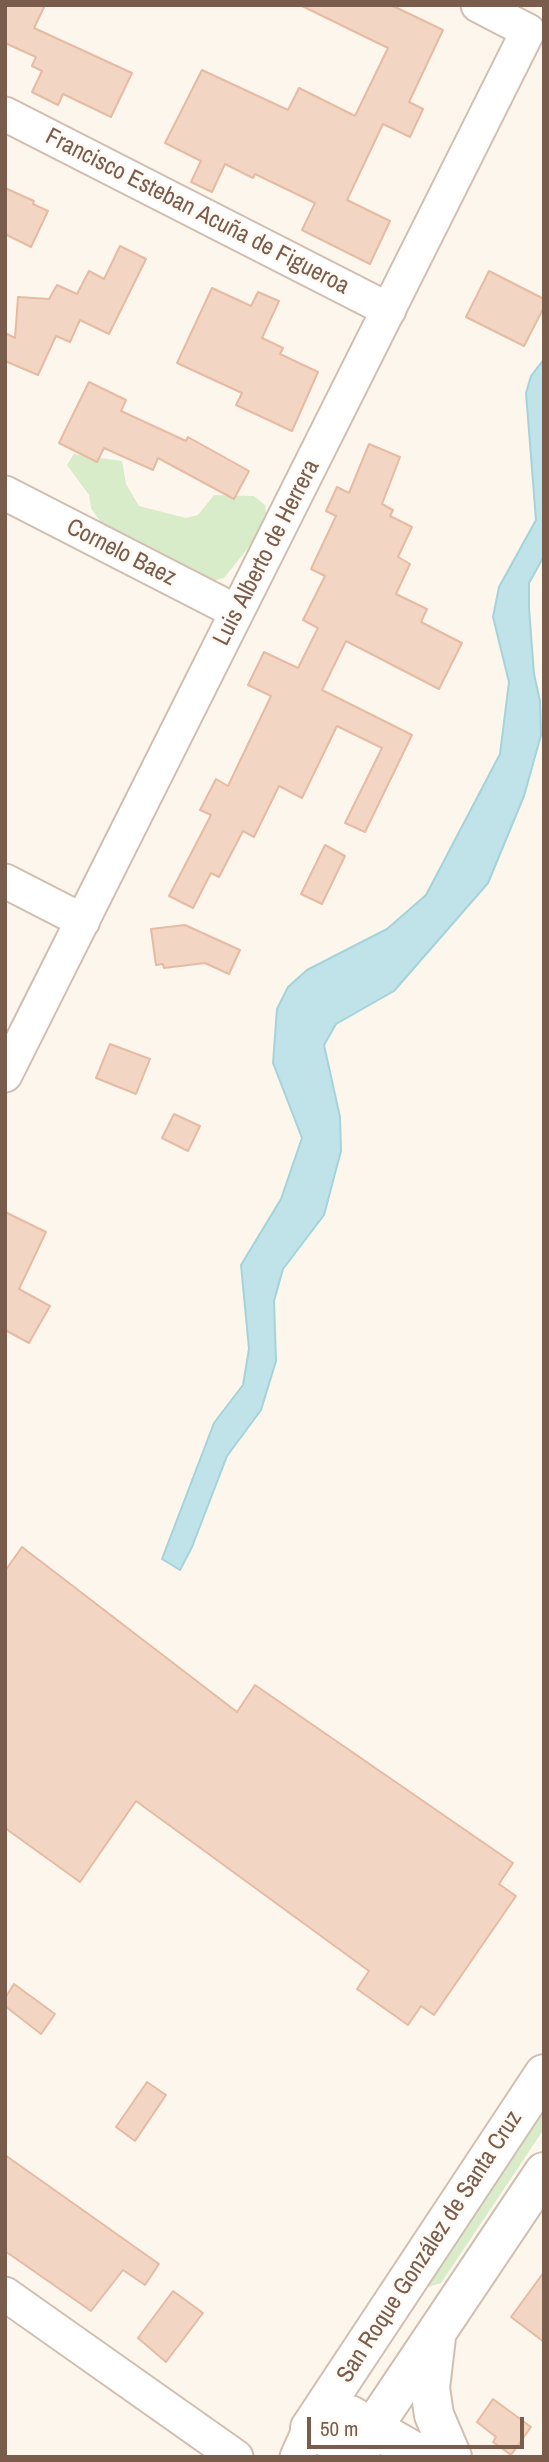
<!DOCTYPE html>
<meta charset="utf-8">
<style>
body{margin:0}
#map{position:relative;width:549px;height:2462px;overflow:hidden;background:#fdf6ec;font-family:"Archivo Narrow",sans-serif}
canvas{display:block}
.frame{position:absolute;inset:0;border:7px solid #7a5c4d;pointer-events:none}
.scale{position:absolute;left:307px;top:2417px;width:217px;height:32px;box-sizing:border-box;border:4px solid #7a5c4d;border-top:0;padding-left:9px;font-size:21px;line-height:24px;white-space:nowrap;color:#7a5c4d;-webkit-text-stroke:5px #fffaf3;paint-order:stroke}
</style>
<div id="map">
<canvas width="549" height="2462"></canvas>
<div class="frame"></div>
<div class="scale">50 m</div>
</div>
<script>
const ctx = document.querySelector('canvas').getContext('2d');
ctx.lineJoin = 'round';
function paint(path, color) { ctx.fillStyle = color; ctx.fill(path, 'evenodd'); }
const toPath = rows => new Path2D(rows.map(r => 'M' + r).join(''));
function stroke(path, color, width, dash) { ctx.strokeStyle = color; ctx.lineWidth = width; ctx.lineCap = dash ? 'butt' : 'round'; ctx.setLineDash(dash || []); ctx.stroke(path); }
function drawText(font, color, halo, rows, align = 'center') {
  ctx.font = font + ' "Archivo Narrow",sans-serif'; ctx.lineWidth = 5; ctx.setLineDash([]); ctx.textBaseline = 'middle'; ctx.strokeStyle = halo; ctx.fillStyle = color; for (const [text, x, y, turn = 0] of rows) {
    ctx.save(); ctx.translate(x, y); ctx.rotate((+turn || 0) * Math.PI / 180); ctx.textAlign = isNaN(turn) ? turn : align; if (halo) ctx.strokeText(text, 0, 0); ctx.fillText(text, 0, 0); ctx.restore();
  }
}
paint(toPath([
 [74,454,122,461,126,484,139,506,186,518,198,515,214,495,254,496,265,505,267,517,264,528,224,578,212,581,201,578,181,563,146,556,105,529,91,508,89,495,67,465],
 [544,2091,544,2129,441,2283,428,2287,425,2285]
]), '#d8ecc9');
const water = toPath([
 [544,359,544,556,529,583,529,608,534,674,540,701,541,735,524,796,488,883,394,991,336,1024,324,1045,340,1117,341,1151,324,1215,283,1269,274,1301,276,1361,261,1410,227,1456,192,1547,180,1570,162,1559,214,1423,243,1385,249,1349,241,1265,281,1199,302,1138,273,1063,277,1009,288,987,307,970,387,929,426,895,500,754,509,682,493,617,499,587,536,520,526,393,531,376,544,359]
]);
paint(water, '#bfe3e8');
stroke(water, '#a5d3da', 2);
const building = toPath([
 [5,5,45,5,34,28,132,73,111,117,63,94,58,105,32,92,42,71,32,66,36,57,5,43,5,5],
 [300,5,391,5,443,30,409,102,423,109,410,137,383,124,347,200,390,221,370,264,302,230,315,203,255,174,253,178,225,164,212,192,191,182,201,161,165,143,202,70,288,110,299,88,355,116,388,48,300,5],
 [5,188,34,201,33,204,48,211,31,247,5,234,5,188],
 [120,246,146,259,109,334,80,320,70,342,56,336,38,375,5,361,5,333,15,338,18,297,49,299,57,285,77,294,89,271,104,279,120,246],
 [489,271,544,299,544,307,524,346,466,317,489,271],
 [212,288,251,306,258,292,279,301,262,338,283,348,280,354,318,372,292,431,236,405,242,393,177,363,212,288],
 [89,382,126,400,121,411,186,441,188,437,249,471,234,499,158,458,153,470,104,448,97,462,59,443,89,382],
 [369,444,400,457,382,504,393,510,390,516,412,527,398,557,410,564,396,594,427,609,421,622,462,643,439,689,346,641,322,690,412,735,365,832,345,823,382,748,337,726,302,798,279,786,254,837,243,831,219,877,211,873,193,908,169,896,211,815,200,810,216,779,228,786,271,696,248,685,264,652,298,668,318,628,303,620,325,576,311,569,336,516,326,511,337,487,349,493,369,444],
 [325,845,345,856,322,904,301,894,325,845],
 [185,925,240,950,229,974,205,963,164,968,163,964,156,965,151,929,185,925],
 [110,1044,150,1059,136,1094,96,1078,110,1044],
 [174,1114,200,1126,188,1151,162,1138,174,1114],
 [5,1212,46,1232,19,1289,50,1306,29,1343,5,1330,5,1212],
 [22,1547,237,1712,255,1685,513,1863,499,1884,516,1896,434,2015,421,2006,408,2025,357,1989,369,1971,136,1801,80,1882,5,1828,5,1571,22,1547],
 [14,1984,55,2014,41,2034,5,2006,5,1998,14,1984],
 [147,2082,166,2095,135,2141,116,2127,147,2082],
 [5,2155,159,2264,145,2285,123,2270,91,2311,5,2251,5,2155],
 [544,2272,544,2342,511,2317,544,2272],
 [173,2291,203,2313,166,2362,138,2338,173,2291],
 [493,2399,531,2427,511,2455,493,2442,496,2437,477,2422,493,2399]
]);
paint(building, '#f3d5c3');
stroke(building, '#e6bba3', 2);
const minor = toPath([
 [5,114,389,310],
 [5,493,237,612],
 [5,881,83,921],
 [5,1075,528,31,478,5],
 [5,2294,236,2457],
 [297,2457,310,2428]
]);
const tertiary = toPath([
 [436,2337,430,2388,434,2415,452,2457],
 [350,2415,424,2457],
 [355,2454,544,2172],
 [361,2457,310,2428,544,2074]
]);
stroke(minor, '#d1beb0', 37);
stroke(tertiary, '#d1beb0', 42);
stroke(minor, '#fff', 33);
stroke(tertiary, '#fff', 38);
drawText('24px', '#7a5c4d', '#fffaf3', [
 ["Francisco Esteban Acuña de Figueroa",197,212,27],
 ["Cornelo Baez",121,553,27],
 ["Luis Alberto de Herrera",267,553,-63],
 ["San Roque González de Santa Cruz",430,2247,-57]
]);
</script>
